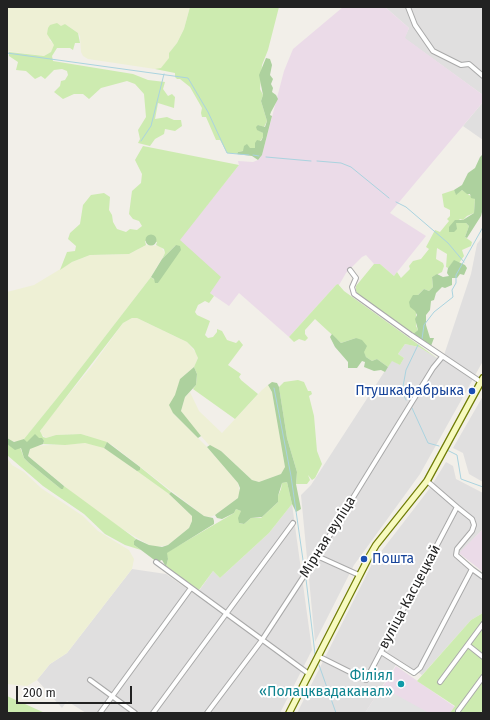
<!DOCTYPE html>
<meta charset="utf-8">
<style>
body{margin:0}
#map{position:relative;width:490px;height:720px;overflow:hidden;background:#f2efe9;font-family:"Fira Sans",sans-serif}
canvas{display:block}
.frame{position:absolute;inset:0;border:8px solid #222;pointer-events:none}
.scale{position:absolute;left:16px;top:686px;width:116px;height:18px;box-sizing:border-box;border:2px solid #222;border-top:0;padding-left:5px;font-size:12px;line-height:14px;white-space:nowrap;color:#222;-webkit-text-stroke:3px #fff;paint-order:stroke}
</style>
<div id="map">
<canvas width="490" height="720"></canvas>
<div class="frame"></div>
<div class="scale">200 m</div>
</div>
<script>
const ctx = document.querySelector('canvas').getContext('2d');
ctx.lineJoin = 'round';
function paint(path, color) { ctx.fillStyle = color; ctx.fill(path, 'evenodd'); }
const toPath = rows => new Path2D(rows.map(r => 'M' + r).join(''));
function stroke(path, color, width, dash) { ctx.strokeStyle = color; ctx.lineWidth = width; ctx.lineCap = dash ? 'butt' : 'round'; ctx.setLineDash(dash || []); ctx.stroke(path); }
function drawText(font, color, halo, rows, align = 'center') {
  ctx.font = font + ' "Fira Sans",sans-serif'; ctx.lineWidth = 4; ctx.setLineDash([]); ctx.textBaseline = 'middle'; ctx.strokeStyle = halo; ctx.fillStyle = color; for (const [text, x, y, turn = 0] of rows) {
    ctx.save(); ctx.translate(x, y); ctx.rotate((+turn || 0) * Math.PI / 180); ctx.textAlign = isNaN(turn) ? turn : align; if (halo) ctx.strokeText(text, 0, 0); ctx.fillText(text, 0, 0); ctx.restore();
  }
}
paint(toPath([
 [385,7,483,7,483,95,404,38,409,28],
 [483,102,483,140,463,126],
 [483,236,483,361,420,474,354,565,315,642,301,495,311,485,392,360,400,365,404,358,398,354,405,344,419,347,442,361,471,274,477,244],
 [483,396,483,482,469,474,463,453,453,448],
 [446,462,453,466,456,479,483,493,483,529,455,558,483,580,483,613,471,620,422,675,399,660,365,713,297,713,373,562,430,488],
 [292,504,312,650,280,713,86,713,67,701,62,708,37,680,50,664,67,653,132,569,166,574,196,595,213,571,220,578,269,533]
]), '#e0dfdf');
paint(toPath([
 [343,7,385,7,409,28,405,38,483,95,483,102,390,213,426,236,394,276,380,264,374,264,366,255,362,257,346,273,339,285,336,285,289,337,239,293,229,306,210,293,179,240,239,165,238,161,253,162,258,160,262,155,284,71,293,49],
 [483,529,483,572,459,553],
 [396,666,455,707,450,713,365,713]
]), '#ebdbe8');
paint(toPath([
 [7,7,190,7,184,29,177,43,169,53,170,58,161,69,155,69,88,59,83,56,81,52,80,36,78,33,65,24,49,40,55,45,51,52,44,56,7,51],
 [146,245,160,246,165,253,151,277,66,387,24,439,19,442,10,441,7,438,7,292,34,285,72,262,90,255,129,254],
 [132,318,137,318,187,342,197,354,198,358,194,367,180,379,173,413,207,447,238,483,240,493,238,498,215,515,210,517,204,516,112,445,81,434,56,435,46,438,40,433,42,427,92,366,123,323],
 [268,385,272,392,285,467,281,474,259,482,252,480,221,451,209,445,190,424,181,411,185,397,190,392,199,411,222,433,262,390],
 [85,443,99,445,108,450,169,494,192,516,192,521,189,528,168,545,157,547,149,545,119,527,80,499,28,456,30,449,34,446],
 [7,458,12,465,24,472,41,488,83,516,98,531,129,550,134,559,132,569,67,653,50,664,37,680,27,686,7,684]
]), '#eef0d5');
paint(toPath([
 [190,7,279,7,268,50,262,65,260,89,263,95,261,101,267,121,264,127,258,125,258,130,263,133,263,137,255,148,238,152,237,154,227,153,220,140,216,140,206,117,202,117,201,113,202,108,190,87,180,79,177,79,175,77,175,73,155,69,161,68,169,58,169,53,177,43,184,29],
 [57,23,61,26,65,24,78,33,80,43,75,43,73,50,70,48,57,48,52,56,53,61,133,74,148,80,165,82,163,89,168,96,172,94,175,97,174,108,158,103,155,119,167,117,174,120,181,120,182,126,175,131,165,129,164,134,155,139,150,146,138,143,140,139,138,130,146,117,144,94,135,84,127,81,101,88,89,99,83,94,74,94,63,99,54,92,60,86,61,81,65,80,68,75,67,71,62,69,54,70,45,79,41,76,35,79,26,71,16,70,18,62,9,56,9,52,44,56,51,52,54,45,47,34,48,28,50,25],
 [143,146,239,165,180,240,221,277,210,293,214,296,209,303,205,301,198,305,195,312,197,315,210,321,205,335,208,338,213,337,217,332,217,329,222,331,227,340,236,343,239,340,243,345,228,365,241,374,239,377,241,380,258,394,235,419,193,389,196,385,197,374,194,367,198,358,194,349,187,342,137,318,132,318,123,323,40,431,43,437,46,438,56,435,81,434,107,442,104,448,85,443,65,445,43,444,44,441,27,443,24,439,66,387,151,277,158,283,176,245,162,259,165,253,164,249,156,245,157,242,145,241,146,245,129,254,90,255,72,262,60,270,67,252,75,251,76,246,68,239,70,233,80,224,83,205,91,195,104,193,110,197,109,210,112,215,113,222,117,229,126,232,130,229,137,230,142,226,139,221,133,219,129,214,132,191,141,183,142,174,135,160],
 [454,190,456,194,462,190,465,192,475,199,474,213,467,216,463,220,460,219,456,223,466,223,469,226,465,237,472,242,471,246,462,250,464,256,459,263,454,261,448,268,446,267,447,254,437,248,436,259,443,263,444,266,442,272,432,277,433,287,429,291,424,289,418,295,416,311,416,326,418,330,413,334,360,297,356,291,356,286,374,264,380,264,394,276,397,272,401,278,410,269,409,266,413,261,421,259,429,249,426,247,435,230,440,232,449,221,447,219,450,216,450,210,444,207,442,194],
 [338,284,344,291,437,358,419,347,405,344,398,354,404,358,400,365,392,361,388,367,377,359,372,361,366,357,356,338,341,343,315,319,305,330,305,334,308,338,305,341,299,339,294,342,289,337,336,285],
 [298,380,304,382,308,391,311,391,312,394,309,396,314,416,317,451,322,464,315,478,312,480,308,475,310,480,307,484,296,484,297,472,287,438,279,387,284,382],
 [7,444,13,447,20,447,24,458,29,463,61,489,64,486,136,539,134,541,134,545,141,550,125,545,105,534,84,514,43,486,7,455],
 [140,467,171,492,169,494,137,471],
 [287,482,292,504,269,533,220,578,213,571,199,590,166,567,168,559,166,553,234,513,236,509,241,511,239,523,244,524,251,518,261,518,278,502,278,496,281,489,282,483],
 [483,613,483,713,450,713,455,706,417,681,471,620],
 [7,696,45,713,7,713]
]), '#cdebb0');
paint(toPath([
 [266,58,270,59,272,65,270,75,273,79,271,84,273,88,272,92,276,95,278,99,271,112,270,115,272,116,262,155,258,160,252,156,237,154,238,152,243,151,244,146,247,144,250,148,255,148,255,143,257,140,261,141,263,137,263,133,257,130,256,127,258,125,265,127,267,121,261,101,263,95,259,75],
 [483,154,483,208,481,216,467,238,465,237,469,226,466,223,456,223,457,229,454,232,449,232,449,227,455,220,463,220,474,213,475,199,471,198,470,194,467,194,462,190,456,195,454,190,462,185,468,173,475,168,480,157],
 '145.5 240a5.5 5.5 0 1 1 11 0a5.5 5.5 0 1 1-11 0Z',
 [176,245,180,246,181,250,158,283,155,283,154,279,151,277,162,259],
 [454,260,465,265,467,268,464,275,460,274,457,278,452,278,452,285,445,288,442,287,436,293,434,300,431,301,430,310,426,315,426,325,430,338,434,338,431,346,413,334,418,330,415,319,417,315,415,311,410,307,409,302,413,295,418,295,424,289,429,291,433,287,432,277,437,274,443,277,449,276,447,273,448,268],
 [332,334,341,343,356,338,362,340,367,346,364,352,366,357,372,361,377,359,388,367,385,372,381,370,374,371,364,367,365,362,362,361,357,368,348,368,348,362,335,347,330,337],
 [194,367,197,374,196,385,185,397,181,411,201,436,198,438,173,413,169,405,175,395,180,379],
 [272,382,277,383,279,387,287,438,297,472,296,484,301,509,296,512,292,504,287,482,282,483,278,496,278,502,262,517,251,518,244,524,239,523,238,518,241,511,236,509,234,513,222,519,217,518,215,515,238,498,240,488,238,483,207,447,210,445,221,451,252,480,259,482,281,474,285,467,272,392,268,385],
 [35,434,39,438,42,438,44,441,43,444,30,449,28,456,64,486,63,489,61,489,29,463,24,458,21,448,15,450,7,444,7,438,14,442,24,439,27,442],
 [107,442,140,467,140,470,137,471,104,448],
 [171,492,204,516,213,518,214,521,214,524,167,553,168,559,166,567,162,560,157,562,141,550,134,545,134,541,136,539,149,545,162,547,168,545,189,528,192,521,192,516,169,494]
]), '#add19e');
paint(toPath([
 [382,687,429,713,365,713]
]), '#e2e2e2');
stroke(toPath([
 [7,53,188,78,208,112,227,153,249,155],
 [141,141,151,126,164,74],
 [253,155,259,156],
 [266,157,311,161],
 [317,161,341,163,351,167,389,198],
 [396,202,406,207,448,243,464,262],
 [422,339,424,325,434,312,453,297,452,290,456,283,456,275,483,227],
 [274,388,291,476,304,567],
 [406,400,402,392,406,370,418,345],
 [412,408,428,443,439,446],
 [447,450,457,455,461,479,483,487],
 [306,579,315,654],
 [319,665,336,713]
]), '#aad3df', 1);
const street = toPath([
 [408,7,415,25,433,51,461,65,469,64,483,76],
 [350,270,356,278,352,287,354,294,411,335,481,382],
 [317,556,359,575],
 [156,562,309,674],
 [472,569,483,577],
 [468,645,483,657],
 [381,652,414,673,420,668,472,569,456,555,457,549,472,531,474,525,472,519,457,507],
 [318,656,366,680,457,507,427,481],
 [90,680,135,713],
 [440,682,483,624],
 [100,713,191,588],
 [153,713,293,523],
 [207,713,262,640,317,556,433,368,442,357],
 [458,713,458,711,483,677]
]);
const secondary = toPath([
 [289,713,369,557,376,545,427,481,483,378]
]);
stroke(street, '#a9a9a9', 6);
stroke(secondary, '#707d05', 8);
stroke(street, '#fff', 4);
stroke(secondary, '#f7fabf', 5.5);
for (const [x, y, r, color] of [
 [472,391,4,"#1a4fb4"],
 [364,559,4,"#1a4fb4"],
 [401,684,4,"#0f9aa8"]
]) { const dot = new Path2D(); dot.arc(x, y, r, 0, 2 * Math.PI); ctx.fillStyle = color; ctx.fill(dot); stroke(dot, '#fff', 1.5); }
drawText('14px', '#164399', '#fff', [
 ["Птушкафабрыка",464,391],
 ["Пошта",372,559,"left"]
], 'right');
drawText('14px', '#222', '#fff', [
 ["Мірная вуліца",328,537,-58],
 ["вуліца Касцецкай",410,597,-62]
]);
drawText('14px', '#0d838f', '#fff', [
 ["Філіял",393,676],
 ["«Полацквадаканал»",393,692]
], 'right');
</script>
